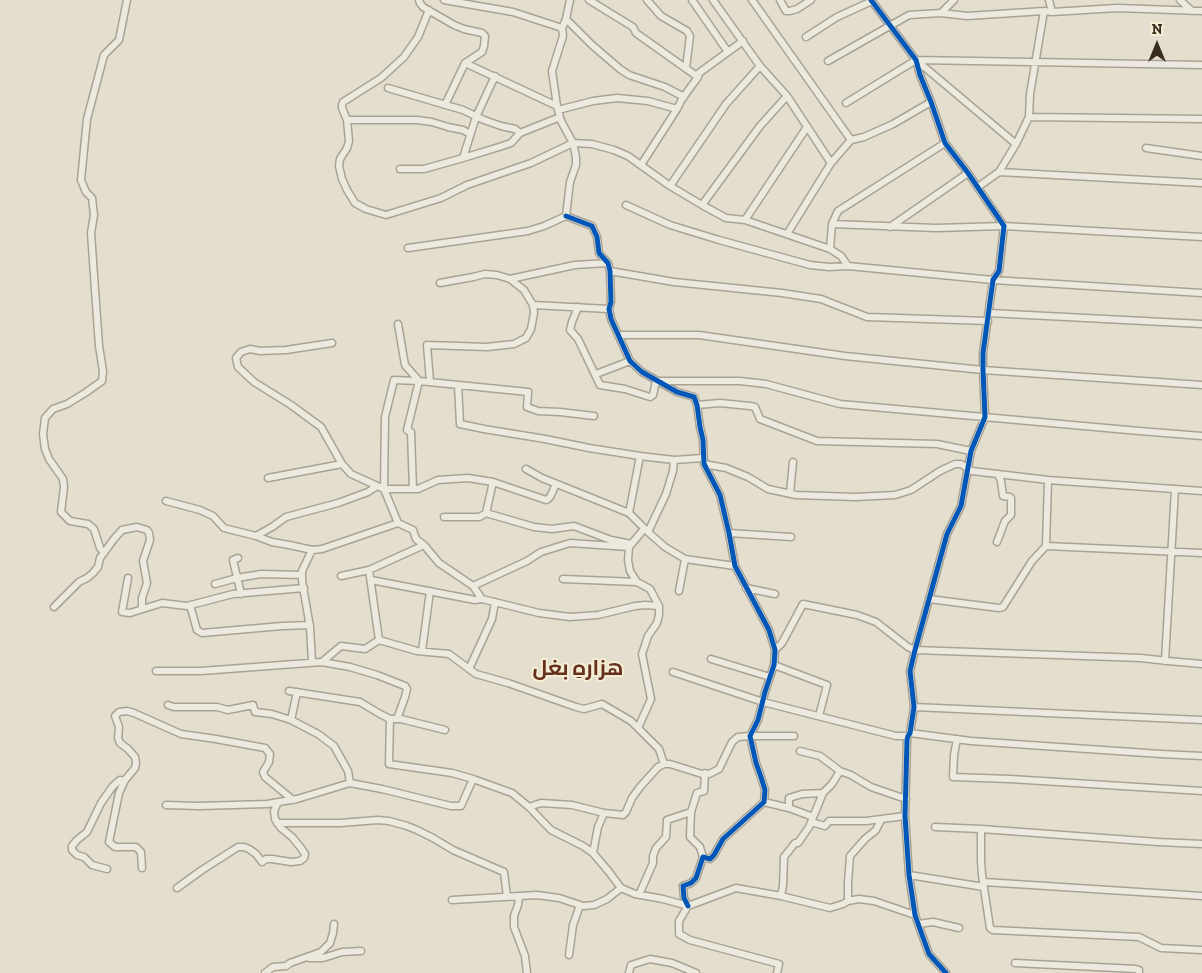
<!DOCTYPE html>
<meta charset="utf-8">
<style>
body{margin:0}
#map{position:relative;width:1202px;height:973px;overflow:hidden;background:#e4dece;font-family:"Zilla Slab",serif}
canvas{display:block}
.north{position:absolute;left:1132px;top:20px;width:50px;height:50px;-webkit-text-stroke:4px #f5edd4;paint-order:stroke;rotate:0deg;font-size:14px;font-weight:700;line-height:20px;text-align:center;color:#382c1e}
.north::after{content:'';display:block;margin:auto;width:18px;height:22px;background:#382c1e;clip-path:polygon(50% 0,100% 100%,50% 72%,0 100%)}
</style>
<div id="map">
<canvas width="1202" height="973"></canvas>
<div class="north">N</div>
</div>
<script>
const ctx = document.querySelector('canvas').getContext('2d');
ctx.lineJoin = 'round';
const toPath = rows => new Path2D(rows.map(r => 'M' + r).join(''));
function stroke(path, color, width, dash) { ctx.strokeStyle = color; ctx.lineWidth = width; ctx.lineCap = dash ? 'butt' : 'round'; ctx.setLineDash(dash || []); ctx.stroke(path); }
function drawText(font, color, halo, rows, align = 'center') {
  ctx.font = font + ' "Zilla Slab",Cairo,serif'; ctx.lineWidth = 4; ctx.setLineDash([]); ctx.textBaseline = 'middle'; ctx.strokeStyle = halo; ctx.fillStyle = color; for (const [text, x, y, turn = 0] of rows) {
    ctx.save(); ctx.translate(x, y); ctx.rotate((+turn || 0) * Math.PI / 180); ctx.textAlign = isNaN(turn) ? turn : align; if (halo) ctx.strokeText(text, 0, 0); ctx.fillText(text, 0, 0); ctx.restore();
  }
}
const street = toPath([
 [419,0,420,3,423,7,454,25,464,29,482,33,485,36,484,46,482,52,465,63,445,105],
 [444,0,513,12,562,28],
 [589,0,628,24,633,27,636,33,698,77],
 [647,0,661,16,687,31,690,36,686,68],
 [692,0,728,52],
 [713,0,760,66,787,96,831,163],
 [752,0,851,140],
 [780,0,786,11,790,11,797,9,811,0],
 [871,0,916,60,920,75,931,102,945,143,968,173,1004,226,999,271,993,280,983,353,983,370,985,417,971,451,961,506,947,534,915,650,910,671,914,707,910,733,908,736,907,740,905,816,909,875,915,915,921,932,929,954,946,973],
 [1049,0,1052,12],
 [1180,0,1192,11],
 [429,10,418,37,404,57,381,78,343,102,342,105,342,108,347,120,349,141,347,148,340,159,339,166,342,179,347,190,355,203,366,209,386,215,441,198,467,185,531,163,573,143,592,144,614,150,628,156,670,186,702,205,726,218,745,220,830,249,841,256,848,266],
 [941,13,954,0],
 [566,19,592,45,620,69,629,75,665,87,684,97],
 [806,37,837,17,872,1],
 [916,60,1016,144],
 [828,61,909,15,941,13,967,16,1044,11],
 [465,63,557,106],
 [388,88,463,110,484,120,501,126,515,129,520,133],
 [846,103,916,60,1202,65],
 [558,110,593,101,617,98,648,101,677,109],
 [1029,117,1202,119],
 [347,120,417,120,432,122,448,127,463,130,470,134],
 [1146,148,1202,156],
 [463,158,476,117,495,76],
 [641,165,677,109,682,99,698,77,699,73,743,41],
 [400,169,424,169,463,158,499,147,511,143,520,133,560,117],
 [999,172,1202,183],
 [670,186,726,104,760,66],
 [978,187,999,172,1016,144,1029,117,1030,94,1044,11,1052,12,1117,8,1202,11],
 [626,205,670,225,719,240,810,265,829,267,848,266,993,280,1202,293],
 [702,205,760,126,787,96],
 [566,216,592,226,597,237,599,253,608,263,610,271,611,302,609,309,611,319,630,361,642,372,677,392,694,397,697,405,700,427,703,440,704,464,720,495,729,533,735,566,769,630,775,650,774,665,765,692,758,720,750,736,756,763,761,777,765,790,764,802,723,839,714,855,710,859,703,857,696,878,691,883,683,886,684,898,688,906],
 [566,216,570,182,576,165,576,157,573,143,561,121,557,106,552,71,563,36,562,28,566,19,570,0],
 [745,220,807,127],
 [832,224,936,228,1004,226,1202,237],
 [890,227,968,173],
 [787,234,831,163,851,140,864,137,893,124,931,102],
 [408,248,528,231,544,226,566,216],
 [830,249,832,224,838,211,945,143],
 [610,271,674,282,782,293,821,299,867,317,988,321],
 [510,279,575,265,608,263],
 [533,305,609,309],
 [578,307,572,322,570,330,578,339,600,385,625,389,650,397,653,395,656,381,740,381,766,384,840,404,1139,431,1202,436],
 [989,313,1202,324],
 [398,324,405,365,419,381,407,430,411,432,413,489],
 [618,335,699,335,845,356,983,370,1202,385],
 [332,343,286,350,260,351,250,349,241,352,236,358,238,367,254,382,291,405,321,427,342,464,351,474,384,489,398,523,413,530,416,539,424,545,439,563,473,586,482,599,539,613,570,617,598,615,635,606,645,605,659,606],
 [596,374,630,361],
 [430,382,427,345,487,347,514,344,526,338,531,329,534,313,533,305,524,290,510,279,497,275,485,274,473,277,440,283],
 [458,385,460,424,484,429,545,439,589,448,640,456,674,460,703,458],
 [697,405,720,403,750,406,755,407,760,419,817,441,937,444,971,451],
 [704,464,726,468,748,477,768,489,796,495,855,497,895,495,911,490,940,471,955,464,961,464,972,471,1048,480,1202,491],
 [526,469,542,478,629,513,648,532,665,547,685,559,735,566],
 [268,478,342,464],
 [556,484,550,497,548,499,546,500,493,482,468,478,438,480,418,489,384,489,385,417,394,380,419,381,528,392,527,407,538,411,560,412,594,416],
 [790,493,793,462],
 [166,501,200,510,213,516,224,528,256,536,272,542,289,545,312,550,322,549,398,523],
 [486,513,534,527,552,529,574,526,611,540,631,544],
 [629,513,640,456],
 [444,517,479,517,483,515,486,513,493,482],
 [648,532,666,494,673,471,674,460],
 [729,533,791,537],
 [256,536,272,527,286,517,338,503,368,492,377,486],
 [997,542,1005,521,1011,515,1011,498,1010,497,1003,496,1001,481,998,474],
 [1046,546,1202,553],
 [312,550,302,571,302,581,310,627,312,662],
 [104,553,100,548,94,529,88,524,70,521,61,512,64,487,63,479,49,459,45,449,43,434,45,418,53,409,67,404,85,393,102,381,103,371,99,346,91,233,94,215,92,198,86,192,81,180,87,119,104,55,119,40,127,0],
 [238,558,233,560,241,594],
 [369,570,379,640],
 [341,576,369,570,424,545],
 [128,578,122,612,130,613,162,603,187,606,233,594,304,588],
 [563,579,637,582,650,589,659,606,659,615,657,623,648,636,642,654,651,699,638,728,659,749,664,764],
 [371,580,475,600,482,599],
 [637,582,630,571,628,560,629,547,644,529],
 [215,584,237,578,261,574,302,575],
 [473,586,527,561,541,552,570,543,629,547],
 [746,588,775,594],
 [679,591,685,559],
 [929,599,999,608,1003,607,1032,561,1046,546,1048,480],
 [190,605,197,630,202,633,282,626,310,625],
 [54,607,79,582,87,578,93,573,98,567,100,558,114,539,122,530,137,527,147,530,149,533,150,540,143,561,147,583,142,598,142,609],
 [775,650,782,643,803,604,857,615,876,622,908,647,915,650,1141,658,1168,661,1202,664],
 [422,651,430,591],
 [711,659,770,677],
 [1165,661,1175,489],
 [322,662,341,646,365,649,379,640,417,651,449,654,476,674,508,683,576,707,584,709,602,704,631,721,638,728],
 [774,665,827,685,819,716],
 [469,669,492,619,495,602],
 [156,671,201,671,322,662,350,667,377,675,405,686,407,689,405,697,397,719],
 [673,672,763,702,896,736,908,736],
 [289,691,360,702,380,714,390,719,401,719,445,730],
 [168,705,174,707,217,707,228,710,253,705,255,712,272,714,291,720,318,734,334,746,348,771,350,783],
 [914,707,1202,720],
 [390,719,389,764,452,773,473,779,512,793,529,807],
 [291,720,297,692],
 [910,733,971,741,1161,754,1202,756],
 [794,736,750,736,738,737,732,742,719,769,709,774,702,774,670,764,664,764,658,767,640,787,632,798,626,812,623,815,604,813,572,805,541,803,529,807,551,830,583,846,593,853,609,872,621,888,635,894,663,899,688,906,736,888,781,896,830,908,843,904,848,901,859,899,874,901,915,915],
 [957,739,954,755,953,777,1010,779,1202,791],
 [800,751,820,756,840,771,851,775,871,787,906,799],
 [764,802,789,808,789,798,802,794,823,793,832,784,840,771],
 [166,805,199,806,267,804,297,799,350,783,382,789,451,806,461,806,473,779],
 [789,808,813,817],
 [811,822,825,826,829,821,866,821,905,816],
 [277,823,340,823,378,820,389,821,407,826,417,830,433,838,453,850,504,872,507,897],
 [935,827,981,829,1158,842,1202,844],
 [981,829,981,861,982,875,990,928,993,930,1139,937,1161,948,1202,950],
 [593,853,598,827,604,813],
 [703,857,700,847,690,837,691,812,697,793,704,791,705,773],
 [142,868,141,852,136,847,115,847,109,842,119,793,125,780,135,768,136,763,135,757,128,749,120,743,118,738,119,727,115,716,119,712,127,711,134,713,181,734,216,739,265,748,270,754,269,762,263,772,265,777,293,800],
 [107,869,92,865,84,857,77,855,72,850,72,846,77,840,87,832,101,803,113,786,120,780,124,781],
 [909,875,984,887],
 [984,882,1202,896],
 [177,888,202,870,238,847,244,847,249,849,256,854,262,862,266,859,272,859,291,862,300,861,304,858,305,854,301,848,292,837,281,828,275,819,274,811,278,802],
 [639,895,653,863,653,856,656,848,666,837,667,820,691,812],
 [519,896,518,905,514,916,514,927,525,956,527,973],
 [781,896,783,886,784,857,795,843,798,843,809,827,823,793],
 [452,900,537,895,559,898,583,906,594,905,607,899,621,888],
 [848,901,848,883,850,856,865,839,876,830,881,820],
 [688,906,679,921,679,934,690,940,779,964,777,973],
 [918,924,933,922,959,928],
 [569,955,573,925,580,905],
 [309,958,323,958,342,952,361,951],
 [1015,963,1136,969,1139,970,1139,973],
 [265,973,273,967,286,966,290,963,321,952,330,943,333,933,334,924],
 [629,973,631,965,650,959,672,963,696,973]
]);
stroke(street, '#a9a396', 9);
stroke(street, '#ece9df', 6);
stroke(toPath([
 [871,0,916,60,920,75,931,102,945,143,968,173,1004,226,999,271,993,280,983,353,983,370,985,417,971,451,961,506,947,534,915,650,910,671,914,707,910,733,908,736,907,740,905,816,909,875,915,915,921,932,929,954,946,973],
 [566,216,592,226,597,237,599,253,608,263,610,271,611,302,609,309,611,319,630,361,642,372,677,392,694,397,697,405,700,427,703,440,704,464,720,495,729,533,735,566,769,630,775,650,774,665,765,692,758,720,750,736,756,763,761,777,765,790,764,802,723,839,714,855,710,859,703,857,696,878,691,883,683,886,684,898,688,906]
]), '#0057b8', 5);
drawText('bold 21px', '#65301e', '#f5edd4', [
 ["هزارهِ بغل",578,669]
]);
</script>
